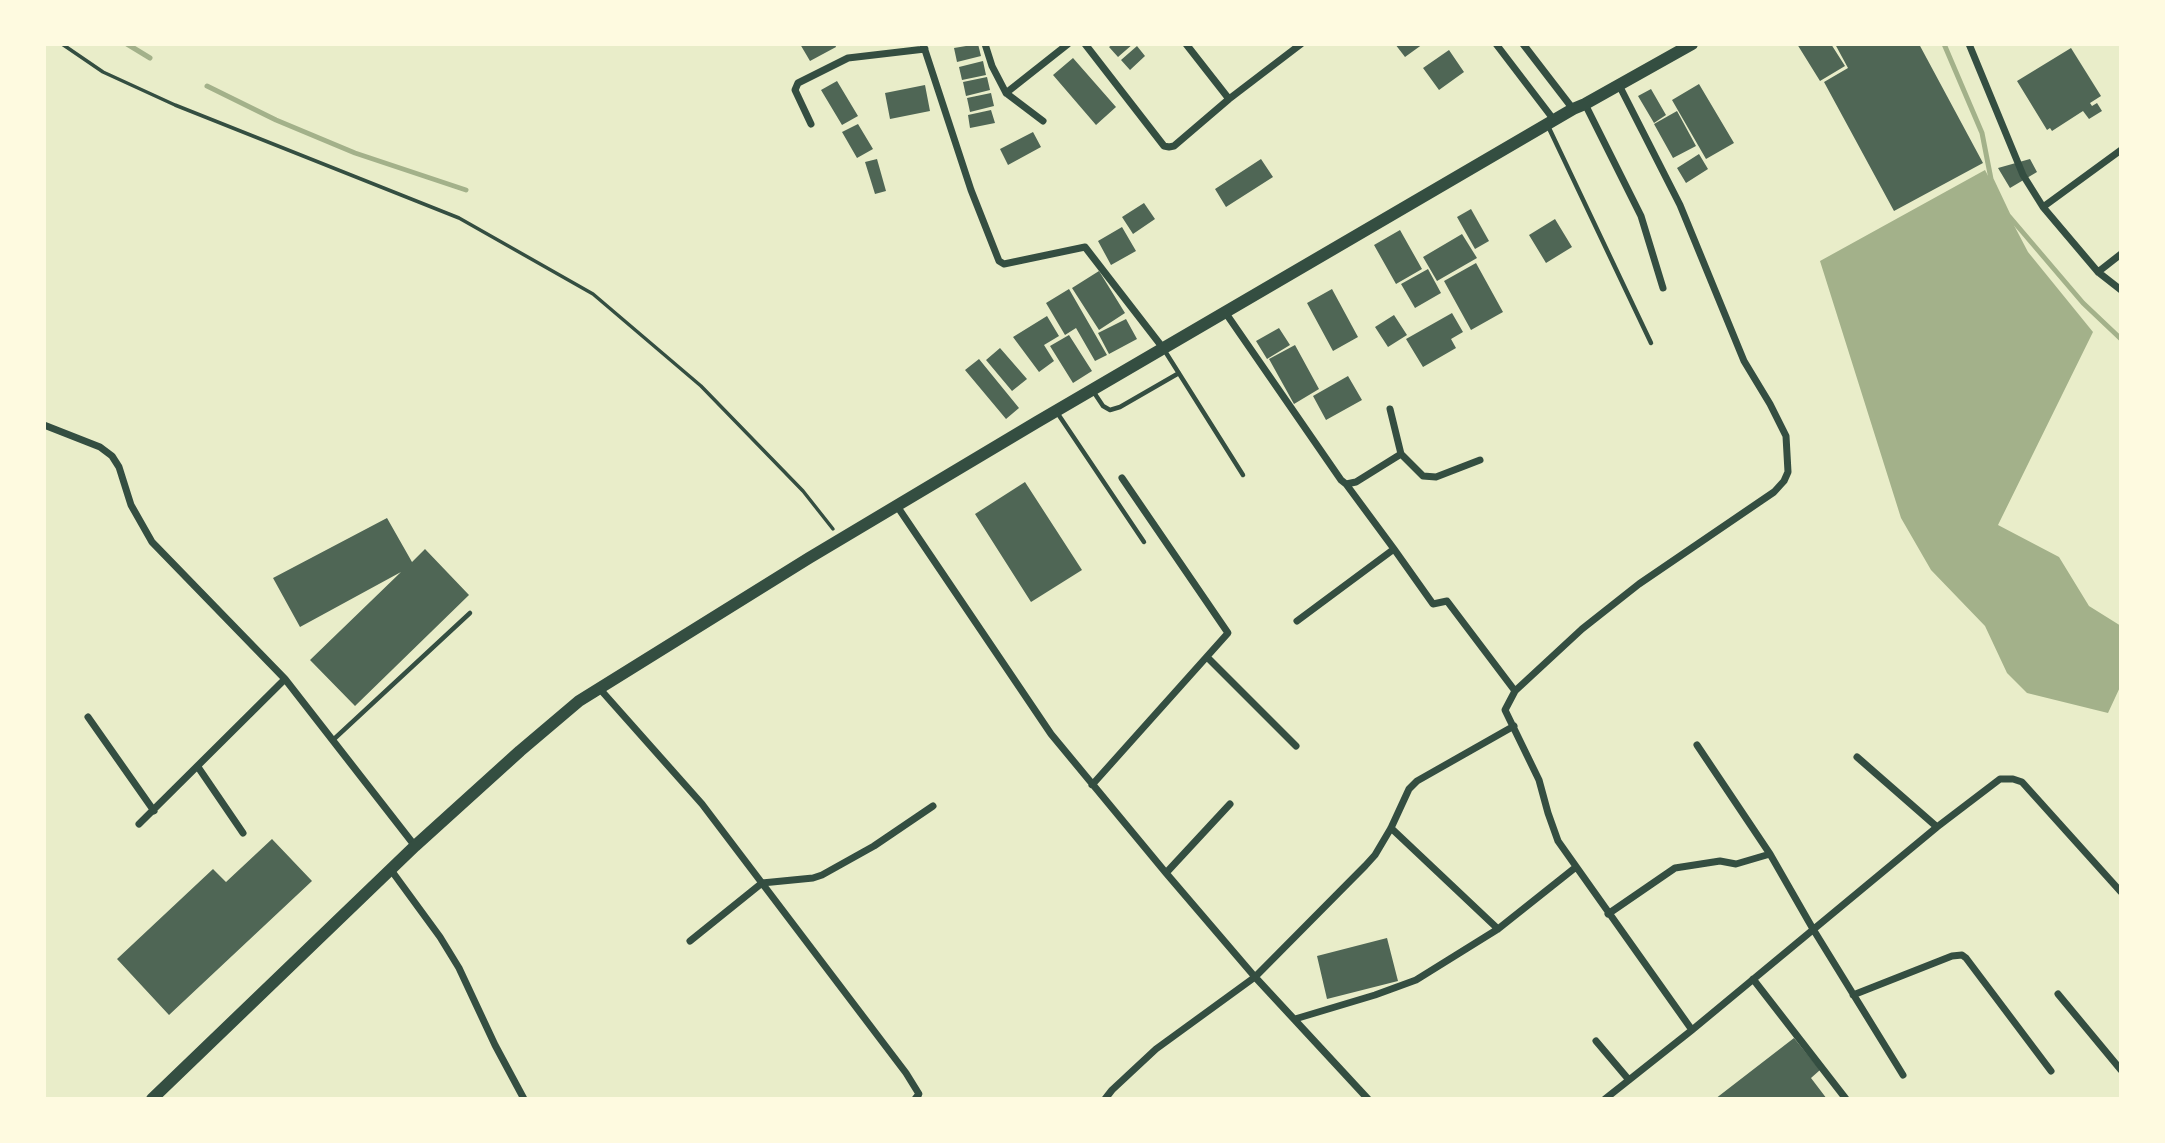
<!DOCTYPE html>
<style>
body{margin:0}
#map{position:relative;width:2165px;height:1143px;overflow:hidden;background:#e9edc9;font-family:"Fira Sans Condensed",sans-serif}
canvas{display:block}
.frame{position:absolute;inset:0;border:46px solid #fefae0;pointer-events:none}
</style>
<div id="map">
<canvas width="2165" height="1143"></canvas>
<div class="frame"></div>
</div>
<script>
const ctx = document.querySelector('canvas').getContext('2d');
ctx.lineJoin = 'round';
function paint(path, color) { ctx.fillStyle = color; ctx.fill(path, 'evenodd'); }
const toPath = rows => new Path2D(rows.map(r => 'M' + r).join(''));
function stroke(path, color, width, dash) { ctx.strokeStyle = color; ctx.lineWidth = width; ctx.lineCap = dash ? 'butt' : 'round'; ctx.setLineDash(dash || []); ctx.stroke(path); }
paint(toPath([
 [1985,170,2028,252,2093,332,1998,525,2059,557,2089,606,2121,626,2121,685,2108,713,2027,693,2007,673,1985,626,1931,570,1901,518,1820,261]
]), '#a3b18a');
stroke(toPath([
 [127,44,150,58],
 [1944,44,1982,133,1991,179,2008,215,2083,303,2121,339],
 [207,86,276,120,355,153,466,190]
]), '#a3b18a', 5);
paint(toPath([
 [800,44,835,44,836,47,810,61],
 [978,44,981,56,957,62,954,48],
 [1113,44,1133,44,1118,57,1109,47],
 [1395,44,1423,44,1405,57],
 [1797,44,1831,44,1845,66,1820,81],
 [1835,44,1919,44,1983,163,1894,211,1824,82,1848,68],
 [1137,46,1145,56,1130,70,1121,60],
 [2071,48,2101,96,2090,103,2092,106,2097,103,2102,111,2089,119,2083,111,2052,131,2050,128,2047,130,2017,81],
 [1449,50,1464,72,1439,90,1423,68],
 [1073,58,1116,107,1096,125,1053,75],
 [983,61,986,75,962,80,959,67],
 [987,77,990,90,966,96,963,82],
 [837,81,858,116,842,125,821,90],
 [1699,84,1734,143,1706,159,1672,100],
 [925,85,930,111,890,119,885,93],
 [1651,89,1666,115,1654,123,1638,96],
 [991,93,994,106,970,112,967,98],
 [991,110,995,123,970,128,968,115],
 [1677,111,1696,146,1673,158,1654,124],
 [858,124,873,149,857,158,842,132],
 [1033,132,1041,147,1008,165,1000,149],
 [1699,154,1708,169,1686,183,1677,168],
 [877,159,886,191,875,194,865,162],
 [1261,159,1273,177,1226,207,1215,189],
 [2030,159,2037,172,2010,188,1998,168],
 [1144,203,1155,219,1133,234,1122,217],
 [1471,209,1489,241,1475,249,1457,217],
 [1555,219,1572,247,1546,263,1529,235],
 [1122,227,1136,251,1111,265,1098,241],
 [1400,230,1422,269,1396,284,1374,245],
 [1462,234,1477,258,1437,281,1423,257],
 [1476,263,1503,312,1471,330,1444,281],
 [1428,269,1441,293,1415,308,1401,284],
 [1099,271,1125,313,1099,330,1072,288],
 [1069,289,1107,355,1095,361,1076,328,1065,335,1046,303],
 [1332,289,1358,337,1333,351,1307,303],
 [1452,313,1463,332,1451,339,1456,348,1423,367,1406,339],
 [1394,315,1407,335,1388,347,1375,327],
 [1047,316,1059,336,1044,345,1054,361,1039,372,1013,337],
 [1126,319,1137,339,1109,354,1098,333],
 [1279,328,1290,345,1267,359,1256,341],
 [1069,335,1092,371,1073,383,1050,346],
 [1295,345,1319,389,1294,404,1269,359],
 [1000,348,1027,379,1012,391,986,360],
 [979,359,1019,408,1006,419,965,370],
 [1348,376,1362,400,1326,420,1313,396],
 [1025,482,1082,570,1031,602,975,514],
 [387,518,412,562,425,549,469,595,355,706,310,660,401,572,300,627,273,578],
 [272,839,312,881,169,1015,117,959,213,869,226,882],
 [1387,938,1398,981,1327,999,1317,956],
 [1794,1038,1820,1070,1811,1078,1827,1099,1715,1099]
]), '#4f6655');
stroke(toPath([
 [62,44,103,72,175,105,459,218,593,294,701,386,803,491,833,529]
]), '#344e41', 3.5);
stroke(toPath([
 [1548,126,1651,343],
 [1163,348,1243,475],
 [1093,391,1103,406,1110,410,1120,407,1179,373],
 [1056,411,1144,542],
 [333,740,470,613]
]), '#344e41', 4.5);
stroke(toPath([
 [923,44,971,190,999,261,1004,264,1085,247,1163,348],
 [985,44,992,66,1006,93,1043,121],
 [1085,44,1164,146,1169,147,1174,146,1229,99,1301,44],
 [1186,44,1229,99],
 [1496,44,1554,120],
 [1523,44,1573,109],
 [1969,44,2023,175,2043,207,2098,272,2121,290],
 [1619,85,1680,205,1744,361,1770,404,1786,436,1788,472,1784,481,1774,492,1639,584,1582,629,1515,691,1505,710,1539,780,1548,813,1558,841,1692,1030],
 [1006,93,1068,44],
 [1585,104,1641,216,1663,288],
 [811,124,795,90,798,83,848,58,925,49],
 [2043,207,2121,150],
 [2098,272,2121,254],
 [1225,312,1341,480,1346,484,1356,482,1401,454],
 [1390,409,1401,454,1423,476,1436,477,1480,460],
 [44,425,100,447,112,456,119,467,131,505,152,542,285,679,415,846],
 [1346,484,1394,549],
 [897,506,1051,734,1166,873,1255,977,1368,1099],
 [1297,621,1394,549,1433,604,1447,601,1515,691],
 [1207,657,1296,746],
 [599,688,702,804,906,1073,919,1094,915,1099],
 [88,717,154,811],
 [1697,745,1770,854,1813,929,1903,1075],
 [1857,757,1937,827],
 [198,767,243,833],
 [1092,785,1228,633,1122,478],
 [139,824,285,679],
 [1391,828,1498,929],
 [391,870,440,937,459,968,495,1045,524,1099],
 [1166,873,1230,804],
 [1608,914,1675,868,1720,861,1736,864,1770,854],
 [690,941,762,883,813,878,822,875,874,846,933,806],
 [1753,979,1846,1099],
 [2058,994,2121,1070],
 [1853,995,1952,956,1962,955,1966,958,2051,1071],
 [1295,1019,1375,995,1416,980,1498,929,1576,867],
 [1596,1041,1629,1080],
 [1105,1099,1112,1090,1156,1049,1255,977,1365,866,1375,855,1391,828,1409,789,1417,781,1514,726],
 [1605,1099,1692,1030,1937,827,2000,779,2013,779,2022,782,2121,892]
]), '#344e41', 7);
stroke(toPath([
 [152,1099,415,846,520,751,579,701,809,558,1037,422,1573,109,1585,104,1692,44]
]), '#344e41', 12);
</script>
